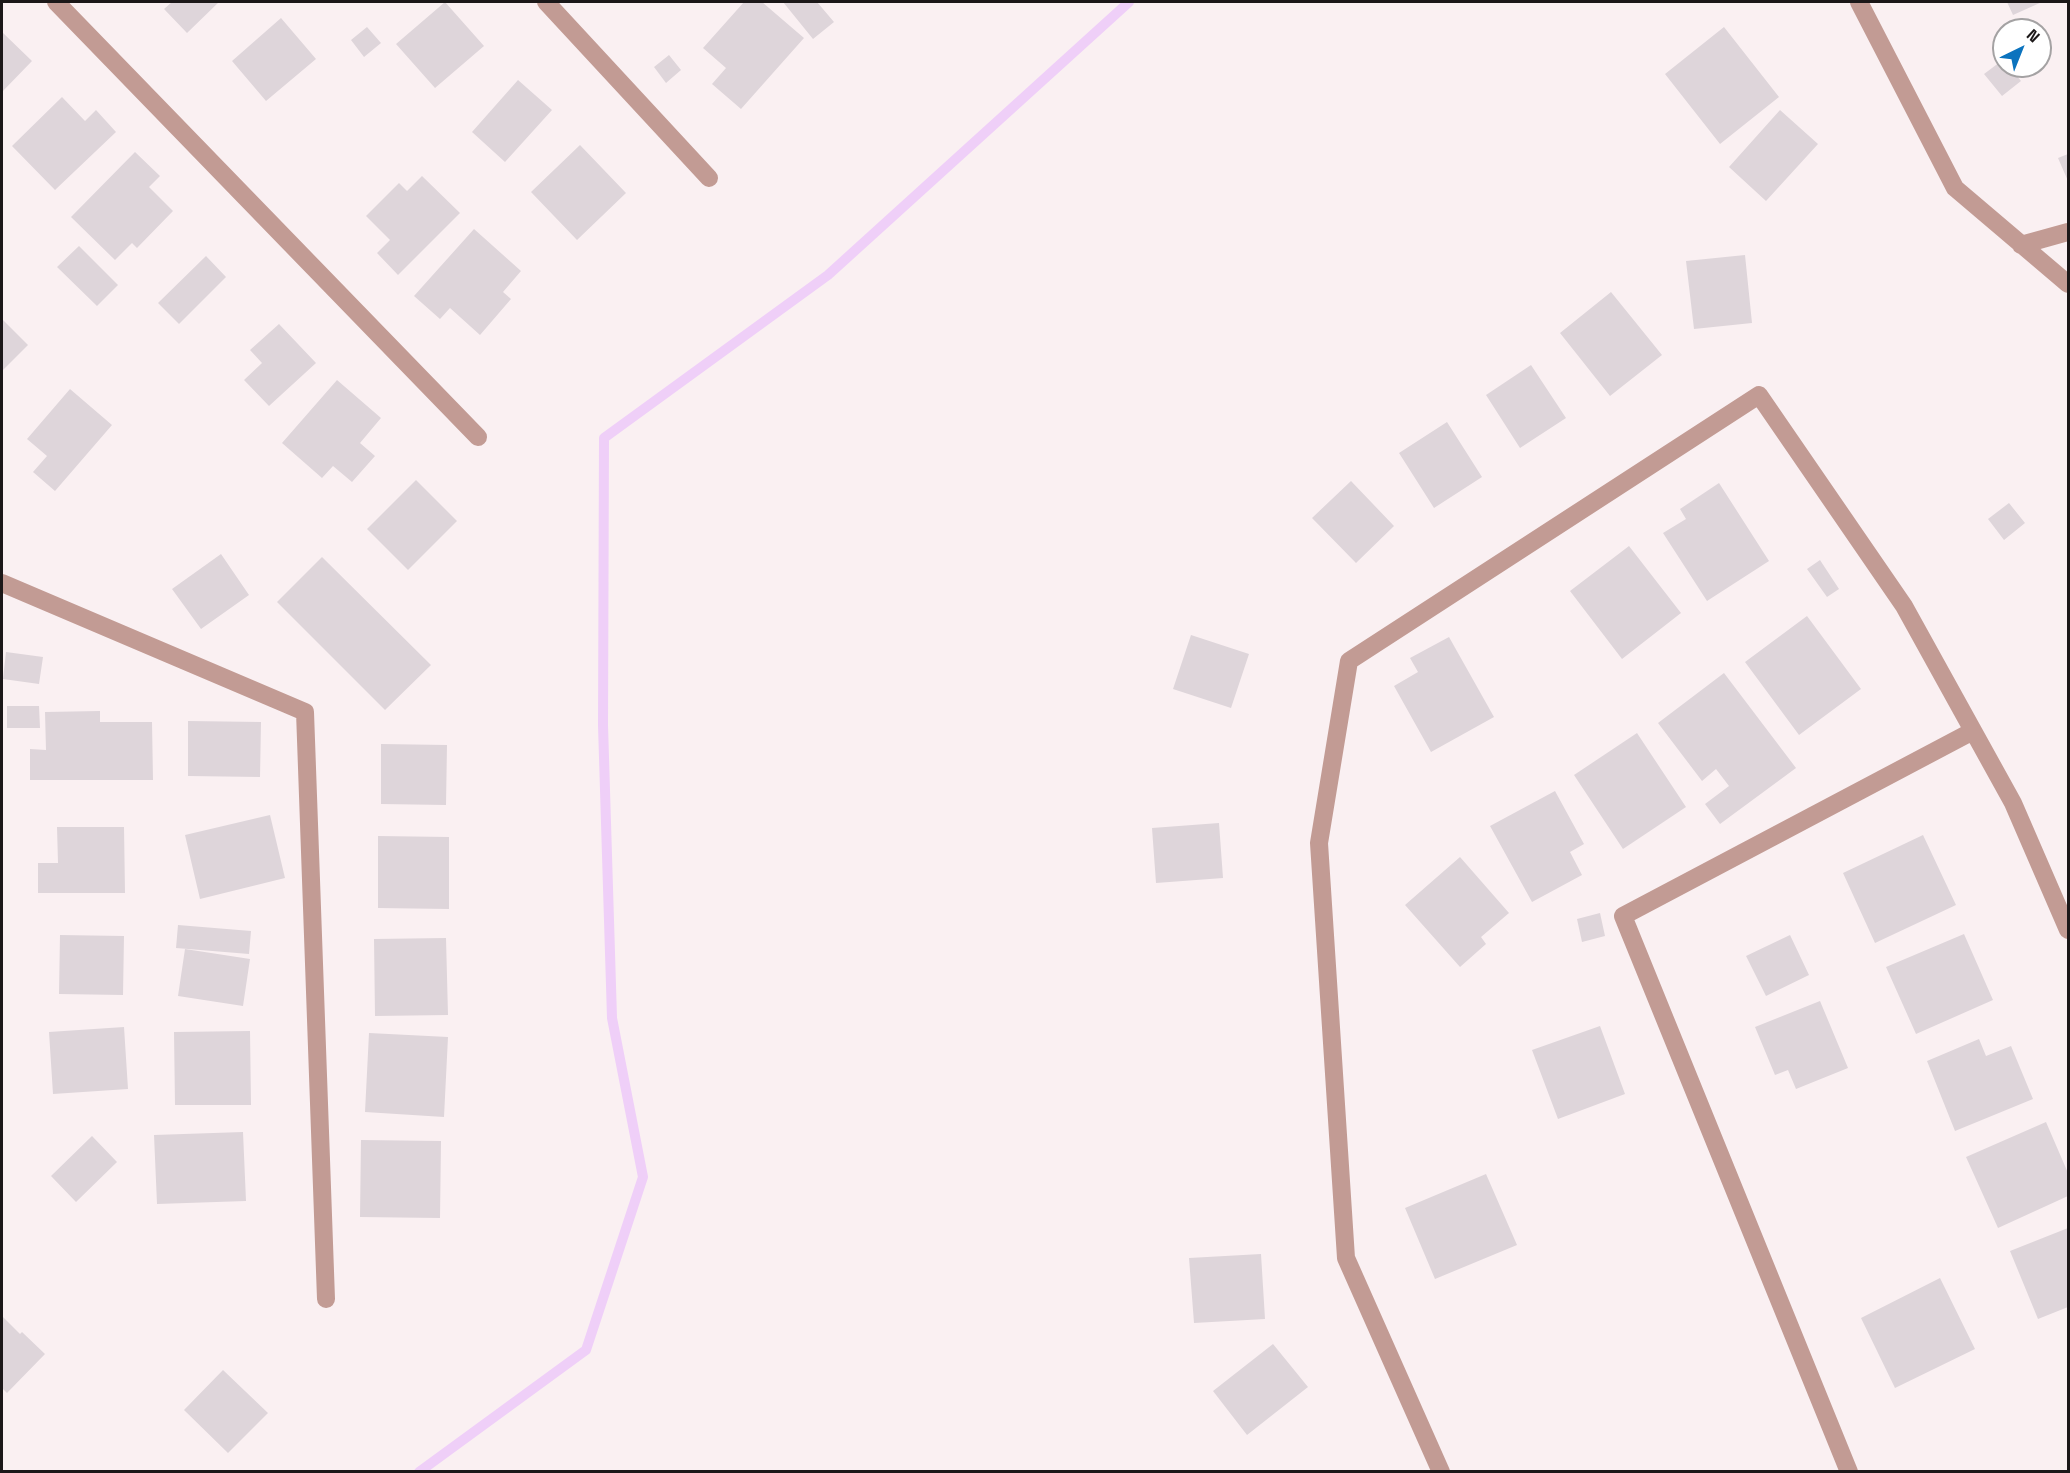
<!DOCTYPE html>
<style>
body{margin:0}
#map{position:relative;width:2070px;height:1473px;overflow:hidden;background:#faf0f2;font-family:"Space Grotesk",sans-serif}
canvas{display:block}
.frame{position:absolute;inset:0;border:3px solid #1b1718;pointer-events:none}
.north{position:absolute;left:1992px;top:18px;width:60px;height:60px;box-sizing:border-box;background:#fff;border:2px solid #a4a2a3;border-radius:50%;rotate:43deg;font-size:16px;font-weight:700;line-height:24px;text-align:center;color:#1b1718}
.north::after{content:'';display:block;margin:auto;width:21px;height:27px;background:#0b73be;clip-path:polygon(50% 0,100% 100%,50% 72%,0 100%)}
</style>
<div id="map">
<canvas width="2070" height="1473"></canvas>
<div class="frame"></div>
<div class="north">N</div>
</div>
<script>
const ctx = document.querySelector('canvas').getContext('2d');
ctx.lineJoin = 'round';
const toPath = rows => new Path2D(rows.map(r => 'M' + r).join(''));
function stroke(path, color, width, dash) { ctx.strokeStyle = color; ctx.lineWidth = width; ctx.lineCap = dash ? 'butt' : 'round'; ctx.setLineDash(dash || []); ctx.stroke(path); }
function paint(path, color) { ctx.fillStyle = color; ctx.fill(path, 'evenodd'); }
stroke(toPath([
 [419,1472,586,1350,643,1177,612,1018,603,725,604,438,828,275,1129,2]
]), '#efcff8', 10);
paint(toPath([
 [172,2,219,2,187,33,164,9],
 [445,2,484,46,435,88,396,44],
 [744,2,762,2,804,38,741,109,712,84,726,68,703,48],
 [783,2,817,2,834,22,813,39],
 [2007,2,2042,2,2013,15],
 [281,18,316,59,266,101,232,61],
 [367,27,381,43,364,57,351,40],
 [1724,27,1779,97,1720,144,1665,74],
 [2,32,32,61,2,92],
 [669,55,681,70,666,83,654,67],
 [2004,59,2004,66,2009,66,2021,81,2002,96,1984,74],
 [518,80,552,110,505,162,472,132],
 [62,97,85,121,96,110,116,132,55,190,12,146],
 [1780,110,1818,144,1766,201,1729,167],
 [580,145,626,193,577,240,531,192],
 [135,152,160,176,149,187,173,211,137,248,132,243,115,260,71,217],
 [2068,154,2068,181,2058,158],
 [422,176,460,213,398,275,377,253,390,240,366,216,399,183,407,191],
 [474,229,521,271,503,292,511,299,480,335,450,308,440,319,414,296],
 [79,246,118,285,97,306,57,267],
 [1745,255,1752,323,1694,329,1686,261],
 [206,256,226,277,179,324,158,303],
 [1611,292,1662,355,1610,396,1560,333],
 [2,319,28,345,2,371],
 [279,324,316,363,269,406,244,380,262,363,250,350],
 [1531,365,1566,418,1520,448,1486,395],
 [337,380,381,418,360,443,375,456,352,482,333,466,322,478,282,443],
 [70,389,112,425,55,491,33,472,47,456,27,439],
 [1447,422,1482,477,1434,508,1399,453],
 [416,480,457,521,408,570,367,529],
 [1351,481,1394,526,1356,563,1312,518],
 [1719,483,1769,561,1707,601,1663,533,1686,519,1680,509],
 [2009,503,2025,523,2004,540,1988,519],
 [1629,546,1681,613,1622,659,1570,591],
 [221,554,249,595,201,629,172,589],
 [322,557,431,665,385,710,277,602],
 [1820,560,1839,589,1827,597,1807,569],
 [1807,616,1861,689,1799,735,1745,662],
 [1191,635,1249,654,1231,708,1173,689],
 [1449,637,1494,717,1431,752,1394,686,1418,672,1410,658],
 [6,652,43,657,39,684,3,679],
 [1724,673,1796,768,1720,824,1705,804,1729,786,1716,769,1702,781,1658,723],
 [7,706,39,706,40,728,7,728],
 [100,711,100,722,152,722,153,780,30,780,30,749,46,750,45,712],
 [188,721,261,722,260,777,188,776],
 [1637,733,1686,807,1623,849,1574,775],
 [381,744,447,745,446,805,381,804],
 [1555,791,1584,844,1570,852,1582,875,1532,902,1490,826],
 [270,815,285,878,200,899,185,835],
 [1219,823,1223,878,1156,883,1152,828],
 [57,827,124,827,125,893,38,893,38,863,58,863],
 [1923,835,1956,905,1875,943,1843,873],
 [378,836,449,837,449,909,378,908],
 [1460,857,1509,913,1481,937,1486,944,1460,967,1405,905],
 [1600,913,1605,936,1582,942,1577,919],
 [178,925,251,931,249,954,176,948],
 [1964,934,1993,1000,1916,1034,1886,967],
 [60,935,124,936,123,995,59,994],
 [1790,935,1809,975,1766,996,1746,956],
 [446,938,448,1015,375,1016,374,939],
 [185,949,250,959,243,1006,178,996],
 [1820,1001,1848,1068,1796,1089,1788,1070,1775,1075,1755,1027],
 [1600,1026,1625,1094,1558,1119,1532,1050],
 [124,1027,128,1089,53,1094,49,1032],
 [250,1031,251,1105,175,1105,174,1032],
 [369,1033,448,1037,444,1117,365,1112],
 [1979,1039,1986,1056,2011,1046,2033,1099,1955,1131,1927,1061],
 [2046,1122,2068,1173,2068,1196,1998,1228,1966,1157],
 [243,1132,246,1201,157,1204,154,1135],
 [92,1136,117,1162,76,1202,51,1176],
 [361,1140,441,1141,440,1218,360,1217],
 [1486,1174,1517,1245,1435,1279,1405,1208],
 [2068,1228,2068,1307,2038,1319,2010,1251],
 [1261,1254,1265,1319,1194,1323,1189,1258],
 [1940,1278,1975,1349,1895,1388,1861,1318],
 [2,1316,20,1334,22,1332,45,1354,7,1393,2,1388],
 [1273,1344,1308,1387,1247,1435,1213,1391],
 [223,1370,268,1413,228,1453,184,1410]
]), '#ded5da');
stroke(toPath([
 [56,2,478,437],
 [546,2,709,178],
 [1859,2,1955,188,2068,284],
 [2021,245,2068,232],
 [2,583,305,712,326,1299],
 [1441,1472,1346,1258,1319,843,1349,661,1759,395,1904,606,2013,803,2068,930],
 [1849,1472,1623,916,1973,731]
]), '#c29b94', 18);
</script>
